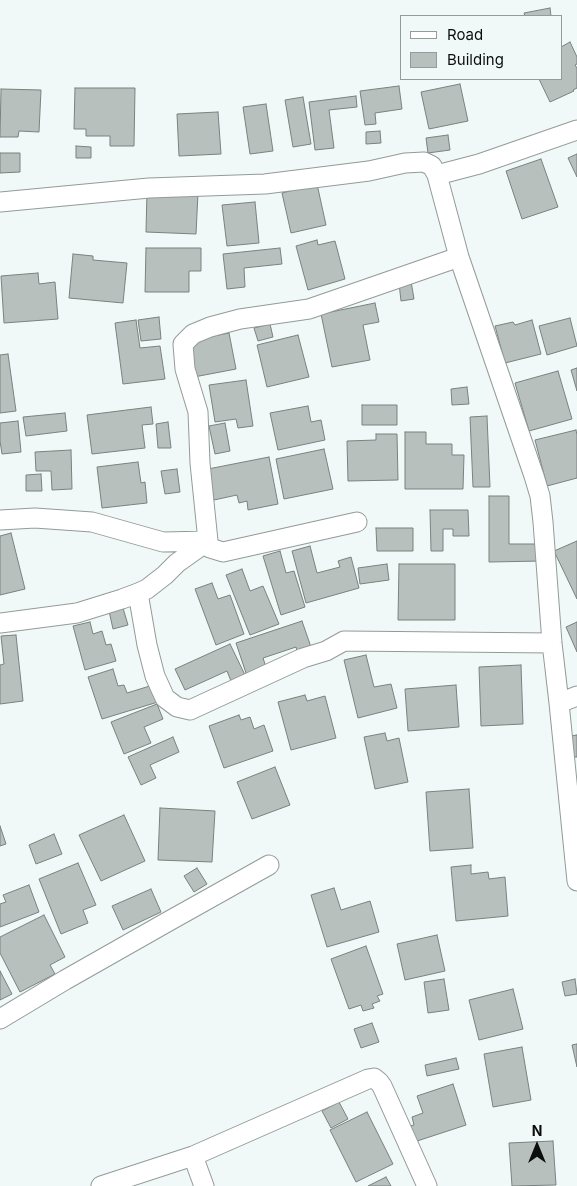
<!DOCTYPE html>
<style>
body{margin:0}
#map{position:relative;width:577px;height:1186px;overflow:hidden;background:#f0f9f7;font-family:Inter,sans-serif}
canvas{display:block}
.legend{position:absolute;left:400px;top:15px;width:162px;height:65px;box-sizing:border-box;background:#f0f9f7;border:1px solid #959b9a;margin:0;padding:6px 9px;list-style:none;font-size:15px;color:#0c0e0e}
.legend li{display:flex;align-items:center;gap:10px;height:25px}
.legend b{width:25px;border:1px solid #959b9a}
.north{position:absolute;left:512px;top:1121px;width:50px;height:50px;-webkit-text-stroke:4px #f0f9f7;paint-order:stroke;rotate:0deg;font-size:14px;font-weight:700;line-height:20px;text-align:center;color:#0c0e0e}
.north::after{content:'';display:block;margin:auto;width:18px;height:22px;background:#0c0e0e;clip-path:polygon(50% 0,100% 100%,50% 72%,0 100%)}
</style>
<div id="map">
<canvas width="577" height="1186"></canvas>
<ul class="legend">
<li><b style="height:6px;background:#fff"></b>Road</li>
<li><b style="height:14px;background:#b8c0be"></b>Building</li>
</ul>
<div class="north">N</div>
</div>
<script>
const ctx = document.querySelector('canvas').getContext('2d');
ctx.lineJoin = 'round';
function paint(path, color) { ctx.fillStyle = color; ctx.fill(path, 'evenodd'); }
const toPath = rows => new Path2D(rows.map(r => 'M' + r).join(''));
function stroke(path, color, width, dash) { ctx.strokeStyle = color; ctx.lineWidth = width; ctx.lineCap = dash ? 'butt' : 'round'; ctx.setLineDash(dash || []); ctx.stroke(path); }
const building = toPath([
 [550,8,551,16,525,16,524,13,550,8],
 [570,42,577,57,577,64,575,65,577,68,577,88,573,90,574,91,550,102,539,79,561,79,561,47,570,42],
 [460,84,468,121,429,129,421,92,460,84],
 [399,86,402,109,375,113,376,124,365,125,360,91,399,86],
 [75,88,135,88,134,146,110,146,110,136,86,136,86,129,74,129,75,88],
 [1,89,41,90,39,132,19,131,18,137,0,137,1,89],
 [356,96,357,107,329,110,334,148,315,150,309,102,356,96],
 [303,97,311,144,293,147,285,100,303,97],
 [266,104,273,151,250,154,243,107,266,104],
 [218,112,221,154,179,156,177,114,218,112],
 [380,131,381,143,366,144,366,132,380,131],
 [448,135,450,150,428,153,426,138,448,135],
 [76,146,91,147,91,158,76,158,76,146],
 [0,153,20,153,20,172,0,173,0,153],
 [577,154,577,177,568,158,577,154],
 [541,159,558,207,522,219,506,171,541,159],
 [317,184,326,225,291,233,282,193,317,184],
 [147,191,198,193,196,234,146,232,147,191],
 [255,202,259,243,227,246,222,205,255,202],
 [317,240,318,245,335,241,345,279,308,290,296,246,317,240],
 [146,248,201,248,201,271,189,271,189,292,145,292,146,248],
 [280,248,282,264,244,268,245,287,227,289,223,254,280,248],
 [73,254,93,256,93,260,127,263,123,303,69,298,73,254],
 [38,273,39,284,55,282,58,319,4,323,1,276,38,273],
 [411,281,414,299,401,301,399,283,411,281],
 [375,303,379,322,363,325,370,360,332,367,321,314,375,303],
 [159,317,161,339,141,341,138,320,159,317],
 [570,318,577,346,547,355,539,326,570,318],
 [136,320,140,348,160,346,165,379,123,384,115,323,136,320],
 [532,320,541,354,505,363,495,326,513,322,515,325,532,320],
 [270,324,273,337,258,341,254,328,270,324],
 [229,333,236,369,194,377,188,341,229,333],
 [298,335,309,377,267,387,257,345,298,335],
 [8,354,16,411,0,413,0,355,8,354],
 [577,368,577,391,571,370,577,368],
 [558,371,572,419,529,431,515,383,558,371],
 [246,380,253,426,238,428,236,419,215,422,209,385,246,380],
 [467,387,469,404,452,405,451,389,467,387],
 [362,405,397,405,397,425,362,425,362,405],
 [308,406,311,422,321,420,325,440,278,450,270,413,308,406],
 [151,407,153,424,142,425,145,448,92,454,87,415,151,407],
 [65,413,67,431,26,436,23,417,65,413],
 [487,416,490,487,473,487,470,417,487,416],
 [18,421,21,452,2,454,0,441,0,423,18,421],
 [168,422,171,448,158,448,156,424,168,422],
 [225,423,230,451,215,454,209,426,225,423],
 [576,430,577,435,577,478,547,486,535,440,576,430],
 [405,432,426,432,426,444,452,444,452,455,464,455,463,489,405,489,405,432],
 [376,434,397,434,398,480,348,481,347,441,376,440,376,434],
 [324,449,333,489,284,499,276,459,324,449],
 [71,450,72,489,52,490,51,471,36,471,35,452,71,450],
 [269,457,278,504,248,510,247,501,239,503,237,495,214,500,208,469,269,457],
 [138,462,141,483,145,482,147,503,102,508,97,467,138,462],
 [177,469,180,492,165,494,161,471,177,469],
 [41,474,42,491,26,491,26,475,41,474],
 [489,496,509,496,509,544,542,544,542,561,489,562,489,496],
 [430,510,468,510,469,536,453,536,453,529,443,529,443,551,431,551,430,510],
 [376,528,413,528,413,551,377,551,376,528],
 [11,533,25,589,0,595,0,536,11,533],
 [577,541,577,599,554,551,577,541],
 [310,546,317,573,340,567,338,561,351,557,359,588,306,603,292,551,310,546],
 [280,551,286,573,294,571,305,607,281,615,263,556,280,551],
 [387,564,389,580,360,584,358,568,387,564],
 [399,564,455,564,455,620,398,620,399,564],
 [242,569,250,591,263,586,279,624,250,635,226,575,242,569],
 [212,583,218,599,230,595,244,634,216,645,195,589,212,583],
 [123,608,128,625,113,629,109,611,123,608],
 [302,621,312,650,298,655,296,647,263,658,267,670,247,676,236,643,302,621],
 [90,622,93,634,102,631,106,645,111,644,116,661,85,670,73,626,90,622],
 [577,622,577,652,566,627,577,622],
 [16,635,23,701,0,704,0,665,4,664,1,636,16,635],
 [230,644,245,675,231,681,227,671,185,690,175,669,230,644],
 [366,655,374,687,391,684,397,708,358,718,344,660,366,655],
 [521,665,523,724,481,726,479,667,521,665],
 [113,669,118,686,124,685,127,693,153,685,158,702,102,719,88,677,113,669],
 [456,685,459,727,408,731,405,689,456,685],
 [305,695,307,701,325,696,336,738,291,750,278,702,305,695],
 [157,704,163,719,144,727,151,743,124,754,111,722,157,704],
 [239,715,241,720,250,717,254,729,264,725,273,751,224,768,209,726,239,715],
 [385,733,387,741,399,738,408,782,375,789,364,737,385,733],
 [577,735,577,757,571,757,571,736,577,735],
 [173,737,179,752,150,765,156,778,141,785,128,757,173,737],
 [275,767,290,805,252,819,237,782,275,767],
 [469,789,473,848,430,851,426,792,469,789],
 [160,808,215,811,212,862,158,860,160,808],
 [124,815,145,861,101,881,79,835,124,815],
 [0,826,6,844,0,846,0,826],
 [54,834,62,854,36,864,29,845,54,834],
 [78,863,96,905,83,910,88,923,61,934,39,879,78,863],
 [471,865,471,874,488,872,489,879,505,877,508,916,456,921,451,867,471,865],
 [197,868,207,884,194,892,184,876,197,868],
 [29,885,39,912,0,927,0,904,6,902,3,895,29,885],
 [334,888,341,910,370,901,379,932,327,947,311,895,334,888],
 [151,889,161,912,123,930,112,906,151,889],
 [44,915,65,957,50,965,55,974,20,992,0,953,0,937,44,915],
 [437,935,445,971,405,980,397,944,437,935],
 [366,946,383,994,377,996,380,1001,372,1004,374,1008,363,1011,361,1005,349,1009,331,959,366,946],
 [0,971,12,994,0,1000,0,971],
 [444,979,449,1010,428,1013,424,982,444,979],
 [575,979,577,994,565,996,562,982,575,979],
 [513,989,523,1029,479,1040,469,1000,513,989],
 [372,1023,379,1042,361,1048,354,1029,372,1023],
 [577,1044,577,1067,572,1045,577,1044],
 [522,1047,531,1100,493,1107,484,1054,522,1047],
 [456,1058,459,1069,427,1076,425,1065,456,1058],
 [453,1084,466,1125,411,1143,406,1127,414,1125,412,1117,423,1113,417,1096,453,1084],
 [339,1102,348,1119,331,1128,322,1111,339,1102],
 [367,1112,393,1164,356,1182,330,1130,367,1112],
 [553,1141,556,1185,512,1186,509,1143,553,1141],
 [386,1177,391,1186,368,1186,386,1177]
]);
paint(building, '#b8c0be');
stroke(building, '#7a8180', 1);
const street = toPath([
 [437,175,459,257,534,476,540,496,543,522,552,643,559,703,577,881],
 [0,202,149,188,265,184,369,171,405,163,424,162,432,166,437,175,479,164,577,130],
 [0,520,35,518,92,522,163,542,208,541],
 [357,522,223,552,210,548,208,541,200,463,198,412,185,369,183,344,193,334,210,327,240,319,309,309,459,257],
 [138,593,147,645,155,676,165,698,177,707,190,710,303,658,326,651,344,641,552,643],
 [0,623,77,613,122,599,138,593,147,589,165,575,177,563,208,541],
 [559,703,577,696],
 [0,1019,65,980,169,921,269,865],
 [193,1156,204,1186],
 [101,1186,193,1156,368,1079,374,1078,379,1082,382,1086,427,1186]
]);
stroke(street, '#939b99', 21);
stroke(street, '#fff', 19);
</script>
